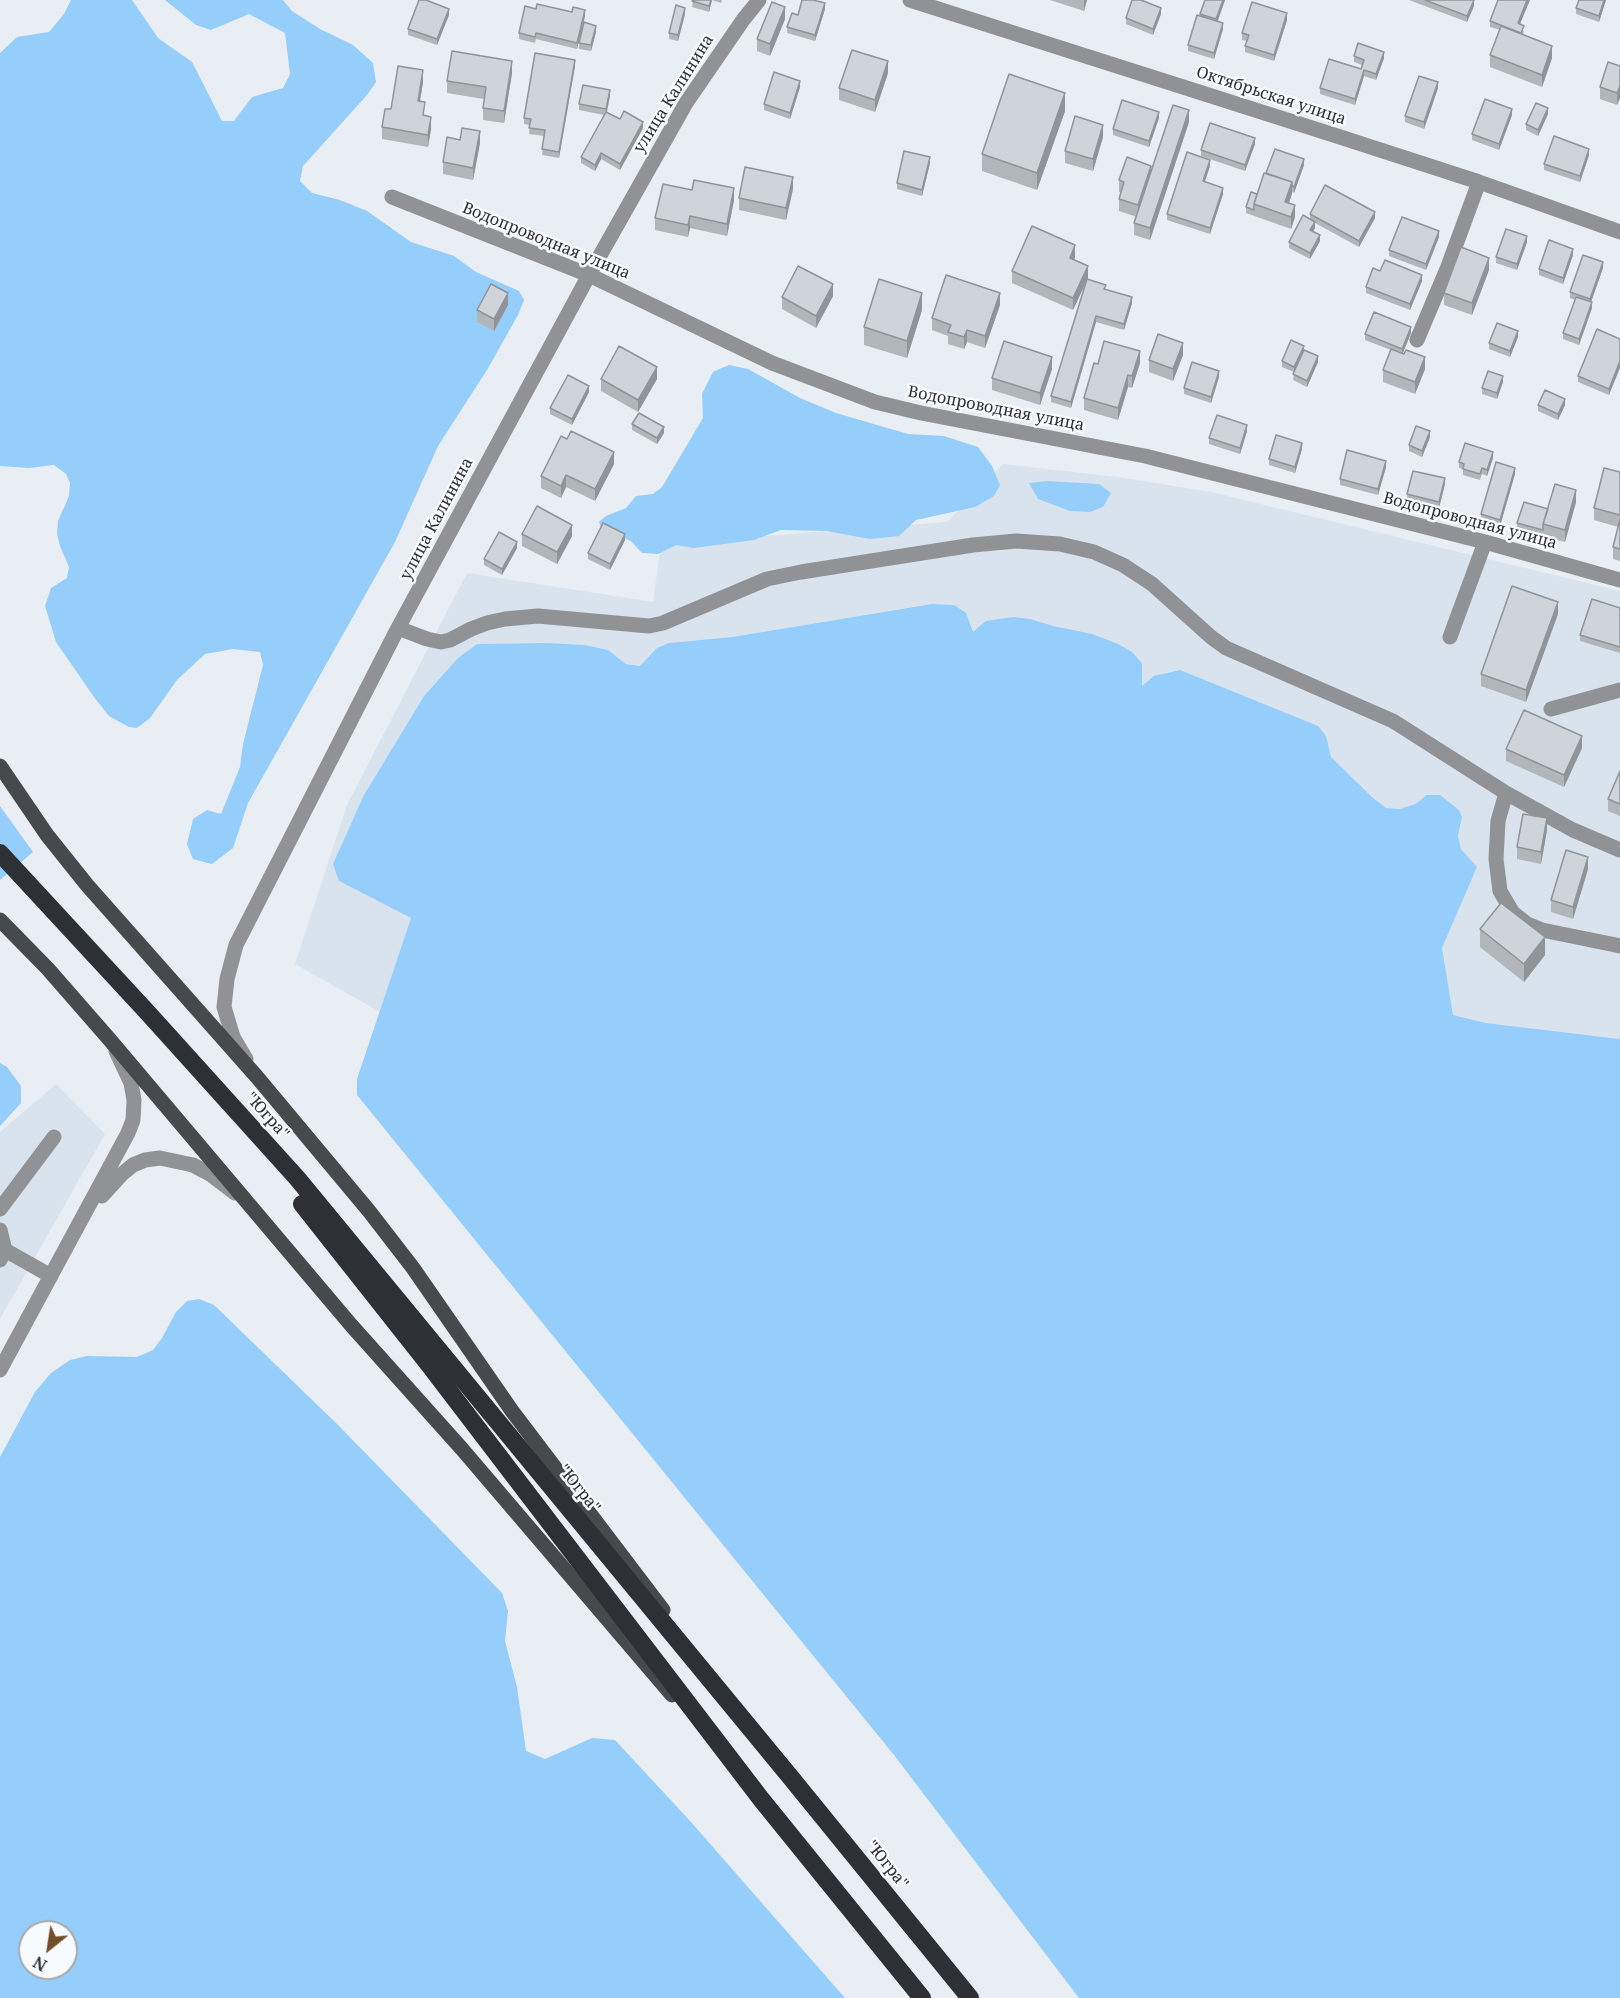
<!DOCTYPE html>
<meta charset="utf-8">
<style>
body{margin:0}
#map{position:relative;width:1620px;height:1998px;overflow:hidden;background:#e8eef3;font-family:"Noto Serif",serif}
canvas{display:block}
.north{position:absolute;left:18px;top:1920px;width:60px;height:60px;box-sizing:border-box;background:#f7fbfe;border:2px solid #a7aaac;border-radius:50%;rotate:210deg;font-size:16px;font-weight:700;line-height:24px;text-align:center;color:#2e3032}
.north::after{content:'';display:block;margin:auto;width:21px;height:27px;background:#734e29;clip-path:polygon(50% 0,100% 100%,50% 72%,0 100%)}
</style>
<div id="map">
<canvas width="1620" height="1998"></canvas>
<div class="north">N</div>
</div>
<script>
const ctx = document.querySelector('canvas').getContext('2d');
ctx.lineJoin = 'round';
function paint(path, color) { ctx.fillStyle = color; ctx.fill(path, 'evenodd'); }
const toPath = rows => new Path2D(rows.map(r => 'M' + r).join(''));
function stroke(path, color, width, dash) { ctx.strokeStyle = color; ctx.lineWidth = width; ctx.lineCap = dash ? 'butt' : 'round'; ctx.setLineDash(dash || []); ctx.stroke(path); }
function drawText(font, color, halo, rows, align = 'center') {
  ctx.font = font + ' "Noto Serif",serif'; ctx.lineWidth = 5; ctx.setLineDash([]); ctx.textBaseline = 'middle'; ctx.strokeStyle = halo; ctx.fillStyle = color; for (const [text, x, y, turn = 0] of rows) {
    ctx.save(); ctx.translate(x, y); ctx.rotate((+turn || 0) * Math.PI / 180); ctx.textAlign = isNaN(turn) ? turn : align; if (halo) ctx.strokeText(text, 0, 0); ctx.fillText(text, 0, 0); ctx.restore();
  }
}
paint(toPath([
 [1003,464,1118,477,1211,492,1620,591,1620,1039,1486,1023,1453,1015,1442,948,1477,867,1461,849,1458,836,1462,818,1427,795,1415,804,1400,809,1386,808,1372,797,1331,757,1326,736,1171,671,1154,677,1141,687,1069,802,954,605,932,604,732,637,669,643,657,648,641,666,626,664,608,650,585,645,548,643,477,644,458,658,424,696,364,795,339,881,411,918,380,1012,295,964,347,805,467,573,653,602,661,544,947,522],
 [56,1084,105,1134,0,1319,0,1132]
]), '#d8e3ed');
paint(toPath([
 [71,0,132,0,158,38,192,62,222,121,234,121,252,97,283,88,290,74,285,33,249,14,211,30,196,25,165,0,283,0,292,11,320,29,353,45,373,63,376,82,367,95,303,166,300,181,312,193,340,200,367,211,411,242,454,256,476,272,519,291,524,300,518,315,487,370,438,446,395,542,248,803,233,848,212,864,193,859,187,844,193,819,207,810,221,814,240,767,243,744,263,665,260,652,233,649,205,654,177,680,150,718,137,728,129,727,109,716,94,697,56,642,45,606,51,588,67,578,69,567,60,546,57,534,58,521,69,496,70,483,66,474,54,465,29,468,0,466,0,53,17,37,49,32,64,14],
 [729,365,748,369,800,398,836,413,908,434,944,436,978,447,992,466,1000,485,994,496,975,507,916,520,899,536,870,539,827,531,781,530,754,540,731,543,694,548,676,545,658,554,642,553,631,541,602,529,599,522,606,516,626,508,636,496,653,494,662,487,703,418,702,394,713,372],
 [1048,481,1099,484,1111,493,1103,507,1090,512,1070,511,1038,499,1029,483],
 [932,604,954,605,966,613,973,632,986,621,1013,617,1030,619,1053,626,1092,634,1118,644,1132,652,1142,663,1142,686,1154,676,1180,670,1318,726,1326,736,1331,757,1372,797,1386,808,1400,809,1415,804,1427,795,1440,795,1459,810,1462,817,1458,836,1461,849,1477,867,1442,948,1453,1015,1486,1023,1620,1039,1620,1998,1079,1998,894,1755,357,1095,357,1079,411,918,339,881,333,864,364,795,424,696,458,658,477,644,548,643,585,645,608,650,626,664,640,666,657,648,669,643,732,637],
 [0,806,33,852,0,880],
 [0,1063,7,1067,21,1086,21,1103,0,1126],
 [199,1299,214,1305,338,1425,502,1593,508,1611,505,1641,517,1687,526,1751,545,1759,592,1738,615,1740,691,1822,845,1998,0,1998,0,1457,35,1392,51,1373,70,1360,87,1356,137,1357,153,1350,162,1338,176,1312,187,1301],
 [30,1932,66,1932,66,1968,30,1968]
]), '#95cdfb');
stroke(toPath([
 [910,0,1337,136,1479,182,1620,232],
 [392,197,589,275,772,363,875,402,921,413,1145,456,1485,542,1620,580],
 [1417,340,1447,269,1479,182],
 [398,628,427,639,441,642,450,640,471,629,487,623,505,619,538,616,649,626,663,623,767,579,801,572,973,545,1016,541,1060,544,1094,552,1123,565,1152,584,1211,637,1226,648,1393,721,1506,793,1573,830,1620,850],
 [1450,637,1485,542],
 [1551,709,1620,690],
 [1506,793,1498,821,1496,859,1500,891,1513,913,1527,924,1542,930,1620,946],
 [246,1059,233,1037,224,1007,227,979,236,945,398,628,589,275,686,103,743,20,759,0],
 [102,1196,122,1174,133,1165,145,1160,160,1158,193,1165,210,1174,235,1193],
 [0,1209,54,1137],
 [0,1230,5,1250,0,1260],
 [5,1250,51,1276],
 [0,1370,128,1133,133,1120,134,1100,131,1083,116,1051]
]), '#909295', 15);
stroke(toPath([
 [0,766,47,835,87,885,257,1077,369,1211,413,1268,512,1411,663,1610],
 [0,920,48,969,110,1040,351,1325,462,1449,672,1695]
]), '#464a4d', 15);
stroke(toPath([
 [0,853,148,1013,297,1178,792,1779,970,1998],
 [302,1204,430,1366,761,1799,922,1998]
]), '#2d3135', 18);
paint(toPath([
 [693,0,722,0,721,3,712,0,709,12,692,7],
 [1050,0,1087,0,1084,11],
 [1225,0,1218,21,1223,29,1214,59,1188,51,1188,45,1200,16,1200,14],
 [1409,0,1474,0,1474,6,1467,22],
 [1579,0,1606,0,1599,22,1576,14,1576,8],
 [536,9,585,16,577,49,536,39,535,43,519,39,519,33],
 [825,9,815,41,787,33,787,27,798,15],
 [685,14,678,41,669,39,669,33],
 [1161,14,1153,35,1126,24,1126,18],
 [449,15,437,45,408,35,408,29],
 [785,19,770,56,757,51,757,39],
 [1287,20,1274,61,1245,52,1245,46,1247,41,1242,40,1242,33],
 [1490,21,1520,24,1524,32,1523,35,1552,58,1542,87,1490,67,1490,55,1500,30,1490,27],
 [596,32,591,51,579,49,579,43],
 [1354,56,1384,58,1376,80,1364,76,1355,105,1320,94,1320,88,1361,69,1362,65,1354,62],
 [575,66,559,158,542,155,544,136,529,134,530,125,524,124,524,118],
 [1620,66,1620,98,1617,105,1600,99,1600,87],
 [512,73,504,123,483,120,483,108,484,99,447,93,447,81],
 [888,73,875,112,839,100,839,88],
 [423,82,420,101,424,115,431,129,428,147,382,139,382,127,391,109],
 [800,87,790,119,764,110,764,104],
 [1438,88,1424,129,1405,122,1405,116],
 [610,96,607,112,620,119,643,128,620,170,601,159,595,171,581,163,581,157,604,115,579,110,579,104],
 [1065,111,1037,190,982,171,982,154],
 [1548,114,1538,136,1526,130,1526,124],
 [1512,115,1499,150,1472,140,1472,134],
 [1159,118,1149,147,1113,135,1113,129],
 [1189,122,1150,240,1134,235,1134,223,1137,217,1119,211,1119,199,1121,193,1119,192,1119,180,1151,173],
 [1103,137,1093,171,1065,163,1065,151],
 [460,140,480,143,473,180,443,174,443,162],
 [1255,144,1245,171,1201,156,1201,150],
 [1589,155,1580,182,1544,170,1544,164],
 [930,163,922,196,897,189,897,183],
 [1304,165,1294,193,1292,192,1289,203,1295,217,1291,229,1246,213,1246,207,1257,194,1266,173],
 [1210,166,1205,181,1223,194,1210,234,1167,220,1167,214],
 [793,189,786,220,739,210,739,198],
 [734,200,727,236,690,228,688,237,655,230,655,218],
 [1310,214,1375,218,1359,247,1315,223,1315,228,1313,232,1320,241,1310,259,1289,248,1289,242,1310,219],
 [1439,237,1426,270,1389,256,1389,250],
 [1527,242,1517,270,1496,263,1496,257],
 [1573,255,1563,284,1539,275,1539,269],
 [1075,257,1074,260,1088,278,1087,279,1132,303,1124,330,1096,322,1071,408,1051,402,1051,396,1086,282,1073,310,1012,283,1012,271],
 [1603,268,1591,302,1592,308,1579,345,1563,339,1563,333,1575,300,1570,298,1570,292],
 [1489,270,1472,315,1444,305,1444,293],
 [1380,271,1422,281,1410,310,1366,293,1366,287],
 [833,296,816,328,782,309,782,297],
 [508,305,494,331,477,322,477,310],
 [1000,305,985,348,967,342,964,349,948,344,948,336,932,330,932,318],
 [922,310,907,358,864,345,864,327],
 [1411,333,1403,353,1425,369,1415,394,1383,382,1383,370,1391,350,1365,340,1365,334],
 [1518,337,1510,357,1489,349,1489,343],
 [1620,339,1609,395,1578,382,1578,376],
 [1304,351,1318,362,1307,387,1293,380,1294,372,1282,367,1282,361],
 [1183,355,1173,381,1149,372,1149,360],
 [1140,363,1132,388,1128,387,1118,420,1084,410,1084,398,1098,364],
 [1052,369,1040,405,992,390,992,378],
 [1219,377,1211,403,1184,394,1184,388],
 [601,379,657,379,638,412,601,391],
 [1503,382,1497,399,1482,394,1482,388],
 [589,392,572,425,550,414,550,408],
 [1538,405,1565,405,1558,420,1538,411],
 [632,424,664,433,657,444,632,430],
 [1247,431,1240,454,1209,444,1209,438],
 [1430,437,1422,457,1409,451,1409,445],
 [1302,449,1295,473,1269,465,1269,459],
 [1493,458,1487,476,1482,474,1480,480,1463,475,1463,469,1459,468,1459,462],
 [614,464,595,501,566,487,561,498,541,488,541,476],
 [1386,467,1378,495,1340,485,1340,479],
 [1620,472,1620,561,1613,559,1613,547,1618,527,1594,520,1594,508],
 [1515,474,1500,526,1481,521,1481,514],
 [1445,484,1439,508,1407,500,1407,494],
 [1576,502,1565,542,1517,529,1517,523,1548,509],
 [522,534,572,536,557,564,522,546],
 [625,540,610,570,588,559,588,553],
 [517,548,502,575,484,565,484,559],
 [1620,608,1620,653,1580,641,1580,635],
 [1558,614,1526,702,1481,686,1481,674],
 [1582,748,1564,787,1506,761,1506,749],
 [1620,771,1620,816,1608,811,1608,799],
 [1547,830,1541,864,1517,859,1517,847],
 [1588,869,1573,919,1551,912,1551,900],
 [1480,929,1545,955,1524,982,1480,947]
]), '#b1b6bb');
paint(toPath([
 [711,0,712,0,709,12,709,6],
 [1084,0,1087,0,1084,11],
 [1223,0,1225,0,1216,25,1216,19],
 [1474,0,1474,6,1467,22,1467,16],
 [1527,0,1530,0,1518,29,1518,23],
 [1604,0,1606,0,1599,22,1599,16],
 [825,3,825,9,815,41,815,35],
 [785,7,785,19,770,56,770,44],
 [685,8,685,14,678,41,678,35],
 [1161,8,1161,14,1153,35,1153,29],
 [449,9,449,15,437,45,437,39],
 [585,10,585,16,577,49,577,43],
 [1287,13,1287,20,1274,61,1274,55],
 [1223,23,1223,29,1214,59,1214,53],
 [596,26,596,32,591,51,591,45],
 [1552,46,1552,58,1542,87,1542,75],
 [1384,52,1384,58,1376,80,1376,74],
 [575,60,575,66,559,158,559,152],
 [512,61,512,73,504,123,504,111],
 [888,61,888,73,875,112,875,100],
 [423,70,423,82,418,113,418,101],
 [1364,70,1364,76,1355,105,1355,99],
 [800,81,800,87,790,119,790,113],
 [1438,82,1438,88,1424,129,1424,122],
 [1620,86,1620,98,1617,105,1617,93],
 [610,90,610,96,606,115,606,109],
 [1065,93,1065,111,1037,190,1037,173],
 [1548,108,1548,114,1538,136,1538,130],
 [1512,109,1512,115,1499,150,1499,144],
 [1189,110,1189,122,1150,240,1150,228],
 [1159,112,1159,118,1149,147,1149,141],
 [431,117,431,129,428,147,428,135],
 [643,122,643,128,620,170,620,164],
 [1103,125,1103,137,1093,171,1093,159],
 [480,131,480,143,473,180,473,168],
 [1255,138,1255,144,1245,171,1245,165],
 [1589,149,1589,155,1580,182,1580,176],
 [601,153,601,159,595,171,595,165],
 [930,157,930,163,922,196,922,190],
 [1304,159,1304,165,1294,193,1294,187],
 [1210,160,1210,166,1203,187,1203,181],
 [1151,166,1151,178,1138,217,1138,205],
 [793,177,793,189,786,220,786,208],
 [1292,182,1292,194,1285,214,1285,202],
 [734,188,734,200,727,236,727,224],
 [1223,188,1223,194,1210,234,1210,228],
 [1295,205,1295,217,1291,229,1291,217],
 [1375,212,1375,218,1359,247,1359,241],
 [690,216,690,228,688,237,688,225],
 [1315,222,1315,228,1310,237,1310,230],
 [1439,231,1439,237,1426,270,1426,264],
 [1320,235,1320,241,1310,259,1310,253],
 [1527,236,1527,242,1517,270,1517,264],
 [1075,245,1075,257,1070,270,1070,258],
 [1573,249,1573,255,1563,284,1563,278],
 [1489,258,1489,270,1472,315,1472,303],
 [1603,262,1603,268,1590,305,1590,299],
 [1088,266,1088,278,1073,310,1073,298],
 [1422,275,1422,281,1410,310,1410,304],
 [833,284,833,296,816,328,816,316],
 [508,293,508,305,494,331,494,319],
 [922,293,922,310,907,358,907,341],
 [1000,293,1000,305,985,348,985,336],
 [1132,297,1132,303,1124,330,1124,324],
 [1592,302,1592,308,1579,345,1579,339],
 [1096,316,1096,322,1071,408,1071,402],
 [1411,327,1411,333,1402,355,1402,349],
 [967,330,967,342,964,349,964,337],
 [1518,331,1518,337,1510,357,1510,351],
 [1183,343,1183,355,1173,381,1173,369],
 [1304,346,1304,352,1294,373,1294,367],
 [1140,351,1140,363,1132,388,1132,376],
 [1318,356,1318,362,1307,387,1307,381],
 [1052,357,1052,369,1040,405,1040,393],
 [1425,357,1425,369,1415,394,1415,382],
 [1620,361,1620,368,1609,395,1609,389],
 [657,367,657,379,638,412,638,400],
 [1219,371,1219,377,1211,403,1211,397],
 [1128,375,1128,387,1118,420,1118,408],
 [1503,376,1503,382,1497,399,1497,393],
 [589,386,589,392,572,425,572,419],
 [1565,399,1565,405,1558,420,1558,414],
 [1247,425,1247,431,1240,454,1240,448],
 [664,427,664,433,657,444,657,438],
 [1430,431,1430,437,1422,457,1422,451],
 [1302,443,1302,449,1295,473,1295,467],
 [614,452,614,464,595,501,595,489],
 [1493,452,1493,458,1487,476,1487,470],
 [1386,461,1386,467,1378,495,1378,489],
 [1515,468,1515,474,1500,526,1500,520],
 [566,475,566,487,561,498,561,486],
 [1445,478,1445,484,1439,508,1439,502],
 [1576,490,1576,502,1565,542,1565,530],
 [572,525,572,536,557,564,557,552],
 [625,534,625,540,610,570,610,564],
 [517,542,517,548,502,575,502,569],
 [1558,602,1558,614,1526,702,1526,690],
 [1582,736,1582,748,1564,787,1564,775],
 [1547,818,1547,830,1541,864,1541,852],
 [1588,857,1588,869,1573,919,1573,907],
 [1545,937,1545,955,1524,982,1524,964]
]), '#909498');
const building = toPath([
 [419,0,426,0,449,9,437,39,408,29,419,0],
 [693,0,711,0,709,6,692,1,693,0],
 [802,0,813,0,825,3,815,35,787,27,792,13,798,15,802,0],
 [1132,0,1141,0,1161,8,1153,29,1126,18,1132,0],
 [1205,0,1223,0,1216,19,1200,14,1205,0],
 [1425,0,1474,0,1467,16,1425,0],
 [1498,0,1527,0,1518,23,1524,26,1521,33,1490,21,1498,0],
 [1579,0,1604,0,1599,16,1576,8,1579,0],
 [772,2,785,7,770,44,757,39,772,2],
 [1252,2,1287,13,1274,55,1245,46,1249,35,1242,33,1252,2],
 [537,4,572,12,573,7,585,10,577,43,536,33,535,37,519,33,525,6,536,9,537,4],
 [676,5,685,8,678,35,669,33,676,5],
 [1197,15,1223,23,1214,53,1188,45,1197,15],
 [584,22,596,26,591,45,579,43,584,22],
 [1501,26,1552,46,1542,75,1490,55,1501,26],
 [1358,43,1384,52,1376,74,1364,70,1355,99,1320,88,1329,59,1361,69,1364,60,1354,56,1358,43],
 [852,50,888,61,875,100,839,88,852,50],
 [452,51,512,61,504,111,483,108,486,87,447,81,452,51],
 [535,53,575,60,559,152,542,149,545,130,529,128,531,119,524,118,535,53],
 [1608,62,1620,66,1620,86,1617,93,1600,87,1608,62],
 [398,66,423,70,418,101,425,102,423,115,431,117,428,135,382,127,385,109,391,109,398,66],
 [774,72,800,81,790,113,764,104,774,72],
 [1009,74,1065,93,1037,173,982,154,1009,74],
 [1419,76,1438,82,1424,122,1405,116,1419,76],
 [583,85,610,90,606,109,579,104,583,85],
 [1485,99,1512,109,1499,144,1472,134,1485,99],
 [1122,100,1159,112,1149,141,1113,129,1122,100],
 [1536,103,1548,108,1538,130,1526,124,1536,103],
 [1173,105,1189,110,1150,228,1134,223,1173,105],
 [624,111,643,122,620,164,601,153,595,165,581,157,606,112,620,119,624,111],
 [1075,116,1103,125,1093,159,1065,151,1075,116],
 [1210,123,1255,138,1245,165,1201,150,1210,123],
 [462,128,480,131,473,168,443,162,447,137,460,140,462,128],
 [1554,136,1589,149,1580,176,1544,164,1554,136],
 [1275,149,1304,159,1294,187,1292,186,1292,182,1266,173,1275,149],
 [904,151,930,157,922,190,897,183,904,151],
 [1187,152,1210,160,1203,181,1223,188,1210,228,1167,214,1187,152],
 [1127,157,1151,166,1138,205,1119,199,1124,182,1119,180,1127,157],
 [745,167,793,177,786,208,739,198,745,167],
 [1264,173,1292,182,1285,202,1295,205,1291,217,1254,204,1264,173],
 [694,180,734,188,727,224,690,216,688,225,655,218,663,184,692,190,694,180],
 [1325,185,1375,212,1359,241,1310,214,1325,185],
 [1251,192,1257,194,1254,204,1254,210,1246,207,1251,192],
 [1303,215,1315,222,1310,230,1320,235,1310,253,1289,242,1303,215],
 [1402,217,1439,231,1426,264,1389,250,1402,217],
 [1032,226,1075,245,1070,258,1088,266,1073,298,1012,271,1032,226],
 [1506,229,1527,236,1517,264,1496,257,1506,229],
 [1549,240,1573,249,1563,278,1539,269,1549,240],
 [1461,247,1489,258,1472,303,1444,293,1461,247],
 [1583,255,1603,262,1590,299,1570,292,1583,255],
 [1385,260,1422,275,1410,304,1366,287,1373,268,1380,271,1385,260],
 [798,266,833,284,816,316,782,297,798,266],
 [946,275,1000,293,985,336,967,330,964,337,948,332,951,325,932,318,946,275],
 [879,279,922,293,907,341,864,327,879,279],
 [1087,279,1106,285,1104,289,1132,297,1124,324,1096,316,1071,402,1051,396,1087,279],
 [491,284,508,293,494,319,477,310,491,284],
 [1576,297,1592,302,1579,339,1563,333,1576,297],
 [1374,312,1411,327,1402,349,1365,334,1374,312],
 [1497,323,1518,331,1510,351,1489,343,1497,323],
 [1597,329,1620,339,1620,361,1609,389,1578,376,1597,329],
 [1158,334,1183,343,1173,369,1149,360,1158,334],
 [1291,340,1304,346,1294,367,1282,361,1291,340],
 [1004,341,1052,357,1040,393,992,378,1004,341],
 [1104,341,1140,351,1132,376,1128,375,1118,408,1084,398,1094,363,1098,364,1104,341],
 [619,346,657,367,638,400,601,379,619,346],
 [1391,349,1404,354,1406,350,1425,357,1415,382,1383,370,1391,349],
 [1304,350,1318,356,1307,381,1293,374,1304,350],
 [1192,362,1219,371,1211,397,1184,388,1192,362],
 [1488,371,1503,376,1497,393,1482,388,1488,371],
 [568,375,589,386,572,419,550,408,568,375],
 [1545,390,1565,399,1558,414,1538,405,1545,390],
 [639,413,664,427,657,438,632,424,639,413],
 [1217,415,1247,425,1240,448,1209,438,1217,415],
 [1416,426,1430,431,1422,451,1409,445,1416,426],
 [571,431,614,452,595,489,566,475,561,486,541,476,561,436,567,439,571,431],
 [1276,435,1302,443,1295,467,1269,459,1276,435],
 [1465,443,1493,452,1487,470,1482,468,1480,474,1463,469,1464,464,1459,462,1465,443],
 [1347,450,1386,461,1378,489,1340,479,1347,450],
 [1496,462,1515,468,1500,520,1481,514,1496,462],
 [1604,468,1620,472,1620,515,1594,508,1604,468],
 [1413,471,1445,478,1439,502,1407,494,1413,471],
 [1555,484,1576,490,1565,530,1543,524,1555,484],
 [1524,502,1548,509,1543,524,1543,530,1517,523,1524,502],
 [537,506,572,525,557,552,522,534,537,506],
 [1620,519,1620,549,1613,547,1620,519],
 [603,523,625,534,610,564,588,553,603,523],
 [499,532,517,542,502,569,484,559,499,532],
 [1512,586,1558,602,1526,690,1481,674,1512,586],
 [1592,599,1620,608,1620,647,1580,635,1592,599],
 [1524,710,1582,736,1564,775,1506,749,1524,710],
 [1620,771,1620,804,1608,799,1620,771],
 [1523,814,1547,818,1541,852,1517,847,1523,814],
 [1566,850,1588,857,1573,907,1551,900,1566,850],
 [1501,903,1545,937,1524,964,1480,929,1501,903]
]);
paint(building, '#ced4d9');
stroke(building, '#909498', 1.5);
drawText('16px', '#2e3032', '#f7fbfe', [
 ["улица Калинина",674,94,-58],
 ["Октябрьская улица",1271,96,18],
 ["Водопроводная улица",546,241,22],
 ["Водопроводная улица",996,409,11],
 ["улица Калинина",437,519,-62],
 ["Водопроводная улица",1470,521,15],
 ["\"Югра\"",267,1116,48],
 ["\"Югра\"",579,1489,51],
 ["\"Югра\"",887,1865,51]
]);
</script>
